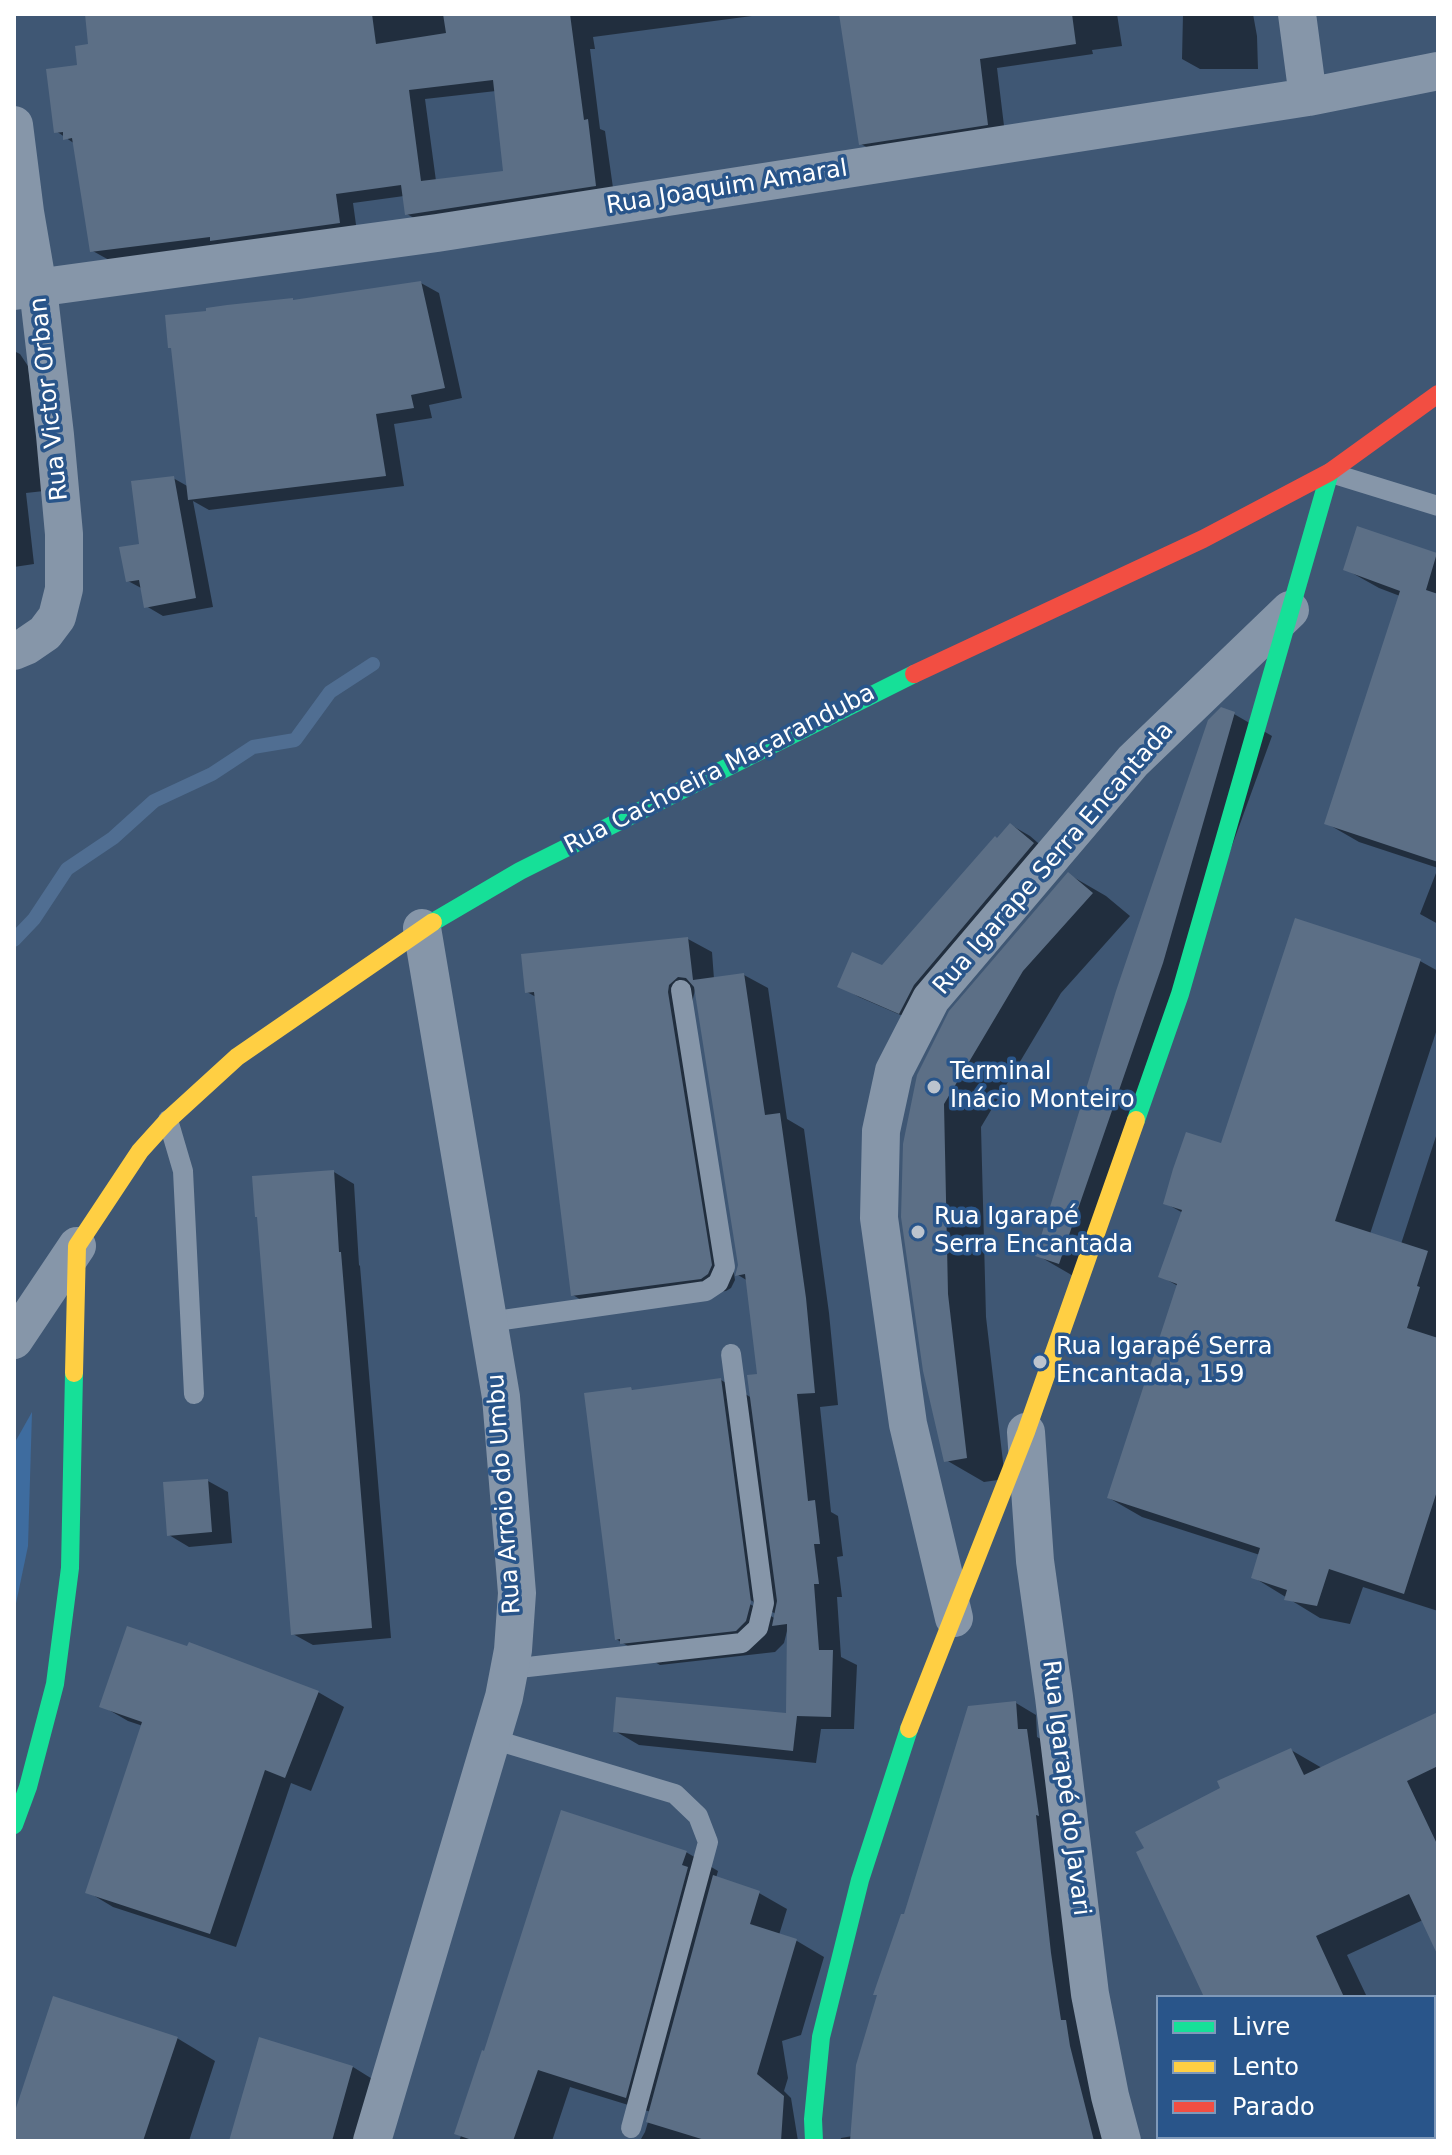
<!DOCTYPE html>
<meta charset="utf-8">
<style>
body{margin:0}
#map{position:relative;width:1452px;height:2155px;overflow:hidden;background:#3f5774;font-family:"DejaVu Sans",sans-serif}
canvas{display:block}
.frame{position:absolute;inset:0;border:16px solid #fff;pointer-events:none}
.legend{position:absolute;left:1156px;top:1995px;width:280px;height:144px;box-sizing:border-box;background:#29558a;border:2px solid #7f99b9;margin:0;padding:10px 14px;list-style:none;font-size:24px;color:#fff}
.legend li{display:flex;align-items:center;gap:16px;height:40px}
.legend b{width:40px;border:2px solid #7f99b9}
</style>
<div id="map">
<canvas width="1452" height="2155"></canvas>
<div class="frame"></div>
<ul class="legend">
<li><b style="height:10px;background:#16e098"></b>Livre</li>
<li><b style="height:10px;background:#ffcf43"></b>Lento</li>
<li><b style="height:10px;background:#f24e42"></b>Parado</li>
</ul>
</div>
<script>
const ctx = document.querySelector('canvas').getContext('2d');
ctx.lineJoin = 'round';
function paint(path, color) { ctx.fillStyle = color; ctx.fill(path, 'evenodd'); }
const toPath = rows => new Path2D(rows.map(r => 'M' + r).join(''));
function stroke(path, color, width, dash) { ctx.strokeStyle = color; ctx.lineWidth = width; ctx.lineCap = dash ? 'butt' : 'round'; ctx.setLineDash(dash || []); ctx.stroke(path); }
function drawText(font, color, halo, rows, align = 'center') {
  ctx.font = font + ' "DejaVu Sans",sans-serif'; ctx.lineWidth = 7; ctx.setLineDash([]); ctx.textBaseline = 'middle'; ctx.strokeStyle = halo; ctx.fillStyle = color; for (const [text, x, y, turn = 0] of rows) {
    ctx.save(); ctx.translate(x, y); ctx.rotate((+turn || 0) * Math.PI / 180); ctx.textAlign = isNaN(turn) ? turn : align; if (halo) ctx.strokeText(text, 0, 0); ctx.fillText(text, 0, 0); ctx.restore();
  }
}
paint(toPath([
 [32,1412,28,1546,14,1613,14,1444]
]), '#3e6c9f');
paint(toPath([
 [87,14,767,14,593,37,595,49,590,49,600,129,605,131,614,195,424,224,407,214,404,196,353,203,357,232,109,260,91,250,75,144,56,131,80,67,90,46],
 [496,91,505,173,436,181,425,99],
 [841,14,1117,14,1122,46,1092,50,1093,54,997,68,1005,134,879,154,861,144],
 [1183,14,1253,14,1257,36,1258,69,1200,69,1182,59],
 [421,283,439,293,462,398,429,405,432,418,394,424,404,486,209,510,193,501,213,607,163,616,146,606,143,589,128,581,142,545,173,478,189,487,293,300,296,302],
 [14,351,20,354,28,366,44,491,26,493,34,564,14,567],
 [1436,555,1438,556,1438,868,1359,842,1326,823,1400,596,1379,588,1345,569],
 [1234,714,1272,736,1075,1277,1037,1255],
 [1011,825,1030,836,1052,855,919,1023,859,997,840,986,883,967],
 [1438,868,1438,924,1420,914],
 [1068,874,1106,896,1130,916,1061,993,981,1127,986,1317,1005,1479,984,1482,946,1460,905,1144],
 [688,939,712,952,714,979,744,975,768,988,787,1119,804,1129,829,1313,838,1405,820,1407,831,1512,838,1516,843,1556,837,1557,842,1597,837,1597,841,1657,857,1665,854,1729,821,1729,816,1763,639,1745,615,1731,788,1715,787,1631,784,1643,775,1652,660,1665,616,1639,631,1389,634,1391,721,1380,752,1398,759,1375,748,1281,738,1275,740,1265,695,990,691,1007,735,1280,731,1288,726,1291,596,1309,573,1295,536,997,527,992],
 [743,1596,776,1614,776,1619,741,1599],
 [1420,961,1438,971,1438,1026,1370,1234,1401,1244,1438,1130,1438,1611,1363,1587,1350,1624,1320,1618,1253,1577,1260,1555,1142,1517,1109,1498,1178,1286,1160,1276,1183,1213,1165,1203,1223,1146],
 [334,1172,354,1184,359,1265,360,1266,391,1638,313,1645,293,1634],
 [208,1481,228,1492,232,1543,189,1547,169,1535],
 [318,1692,344,1707,311,1791,291,1783,236,1947,113,1907,88,1892,143,1726,128,1721,102,1706],
 [1016,1703,1036,1715,1037,1737,1047,1742,1110,2141,840,2141,841,2138,853,2136,905,1916],
 [1438,1714,1438,1951,1423,1920,1347,1955,1367,1997,1206,1997,1291,1750,1322,1768],
 [686,1852,718,1871,716,1878,759,1893,787,1909,779,1935,797,1941,824,1957,801,2035,782,2041,788,2078,784,2091,791,2098,798,2141,637,2141,641,2139,645,2132,651,2112,570,2087,552,2141,459,2141,461,2136],
 [177,2038,215,2061,189,2141,14,2141,14,2121],
 [353,2067,382,2085,366,2141,231,2141]
]), '#0007');
stroke(toPath([
 [14,940,34,919,67,869,113,838,154,801,212,774,253,747,295,740,330,692,373,664]
]), '#506e92', 14);
paint(toPath([
 [85,14,372,14,376,44,446,33,443,14,570,14,584,120,588,119,596,186,405,215,401,185,336,194,340,223,210,241,210,237,90,252,72,138,63,140,63,132,54,133,46,69,77,65,75,46,88,44],
 [493,80,503,171,421,181,409,90],
 [839,14,1072,14,1076,44,980,59,988,125,859,145],
 [421,281,445,388,411,395,414,408,376,414,386,476,188,500,171,348,168,348,165,315,206,311,206,308,227,305,293,298,293,300],
 [174,476,196,598,144,608,139,580,126,582,119,547,139,544,131,481],
 [1357,526,1437,553,1426,590,1438,594,1438,862,1324,824,1400,591,1343,570],
 [1221,707,1235,712,1163,963,1059,1264,1035,1256,1116,991,1208,720],
 [1010,823,1034,843,914,985,899,1014,837,987,852,952,882,965,995,836,997,838],
 [1068,872,1093,893,1023,971,944,1104,948,1294,967,1458,944,1462,923,1371,901,1217,903,1144,917,1075,949,1011],
 [1295,918,1421,959,1335,1221,1428,1251,1417,1286,1420,1287,1407,1328,1438,1338,1438,1488,1404,1594,1329,1569,1317,1606,1284,1600,1287,1590,1251,1578,1260,1548,1107,1498,1177,1284,1158,1277,1182,1210,1163,1204,1173,1169,1186,1132,1221,1143],
 [688,937,693,980,744,973,765,1115,780,1113,806,1298,815,1393,797,1394,808,1501,815,1500,820,1544,814,1544,819,1584,814,1584,819,1650,833,1650,831,1717,797,1716,793,1751,613,1732,616,1697,786,1713,787,1624,772,1626,777,1601,747,1375,757,1374,745,1274,735,1276,738,1265,694,987,686,978,678,977,669,985,668,992,712,1265,708,1274,701,1279,571,1296,534,992,525,993,521,954],
 [334,1170,339,1252,341,1252,372,1628,291,1635,257,1217,255,1217,252,1176],
 [721,1378,751,1602,746,1621,736,1631,620,1644,620,1639,615,1640,584,1393,631,1387,632,1390],
 [208,1479,212,1532,167,1536,163,1482],
 [127,1626,187,1646,189,1642,319,1691,285,1778,265,1770,210,1934,85,1893,142,1722,99,1707],
 [1016,1701,1018,1729,1027,1729,1039,1816,1036,1815,1051,1953,1061,2020,1066,2020,1070,2046,1094,2141,850,2141,856,2065,877,1995,873,1995,901,1914,904,1914,968,1706],
 [1438,1712,1438,1766,1407,1781,1438,1846,1438,1956,1409,1894,1316,1936,1344,1997,1204,1997,1136,1852,1144,1848,1135,1832,1220,1788,1217,1781,1291,1748,1304,1775],
 [561,1810,687,1851,682,1865,688,1867,626,2098,538,2070,513,2141,475,2141,454,2134,482,2050,484,2051],
 [713,1875,760,1891,750,1924,797,1939,757,2074,784,2096,781,2141,708,2141,646,2122],
 [53,1996,178,2037,143,2141,14,2141,14,2114],
 [259,2037,353,2066,332,2141,229,2141]
]), '#5c6f86');
stroke(toPath([
 [1331,473,1438,506],
 [168,1120,183,1171,194,1394],
 [489,1322,706,1291,718,1283,725,1267,681,990],
 [510,1669,742,1643,758,1628,764,1603,731,1354],
 [492,1739,675,1794,698,1816,708,1842,631,2128]
]), '#8696a9', 20);
stroke(toPath([
 [1297,14,1308,97],
 [14,125,25,212,38,288,55,435,64,534,64,589,57,617,45,633,26,646,14,651],
 [14,291,437,233,1308,97,1438,71],
 [14,1340,77,1246],
 [1026,1432,1035,1561,1054,1697,1090,1994,1110,2096,1122,2141],
 [954,1618,908,1424,879,1218,881,1131,894,1071,931,999,1133,761,1290,610],
 [1434,2085,1438,2084],
 [372,2141,504,1697,513,1650,517,1593,501,1397,422,928],
 [1314,2141,1323,2137]
]), '#8696a9', 38);
stroke(toPath([
 [433,922,520,871,914,674],
 [1136,1120,1180,994,1330,472],
 [14,1825,28,1787,55,1684,70,1568,74,1373],
 [814,2141,813,2119,821,2037,860,1880,909,1729]
]), '#16e098', 18);
stroke(toPath([
 [74,1373,77,1246,140,1151,168,1120,237,1057,433,922],
 [909,1729,1026,1432,1136,1120]
]), '#ffcf43', 18);
stroke(toPath([
 [914,674,1203,539,1330,472,1438,394]
]), '#f24e42', 18);
for (const [x, y, r, color] of [
 [934,1087,8,"#bcc4ce"],
 [918,1232,8,"#bcc4ce"],
 [1040,1362,8,"#bcc4ce"]
]) { const dot = new Path2D(); dot.arc(x, y, r, 0, 2 * Math.PI); ctx.fillStyle = color; ctx.fill(dot); stroke(dot, '#29558a', 3); }
drawText('24px', '#fff', '#29558a', [
 ["Rua Joaquim Amaral",727,188,-9],
 ["Rua Victor Orban",50,399,-96],
 ["Rua Cachoeira Maçaranduba",720,770,-27],
 ["Rua Igarape Serra Encantada",1054,859,-49],
 ["Rua Arroio do Umbu",505,1494,-94],
 ["Rua Igarapé do Javari",1065,1788,83]
]);
drawText('24px', '#fff', '#29558a', [
 ["Terminal",950,1073],
 ["Inácio Monteiro",950,1101],
 ["Rua Igarapé",934,1218],
 ["Serra Encantada",934,1246],
 ["Rua Igarapé Serra",1056,1348],
 ["Encantada, 159",1056,1376]
], 'left');
</script>
